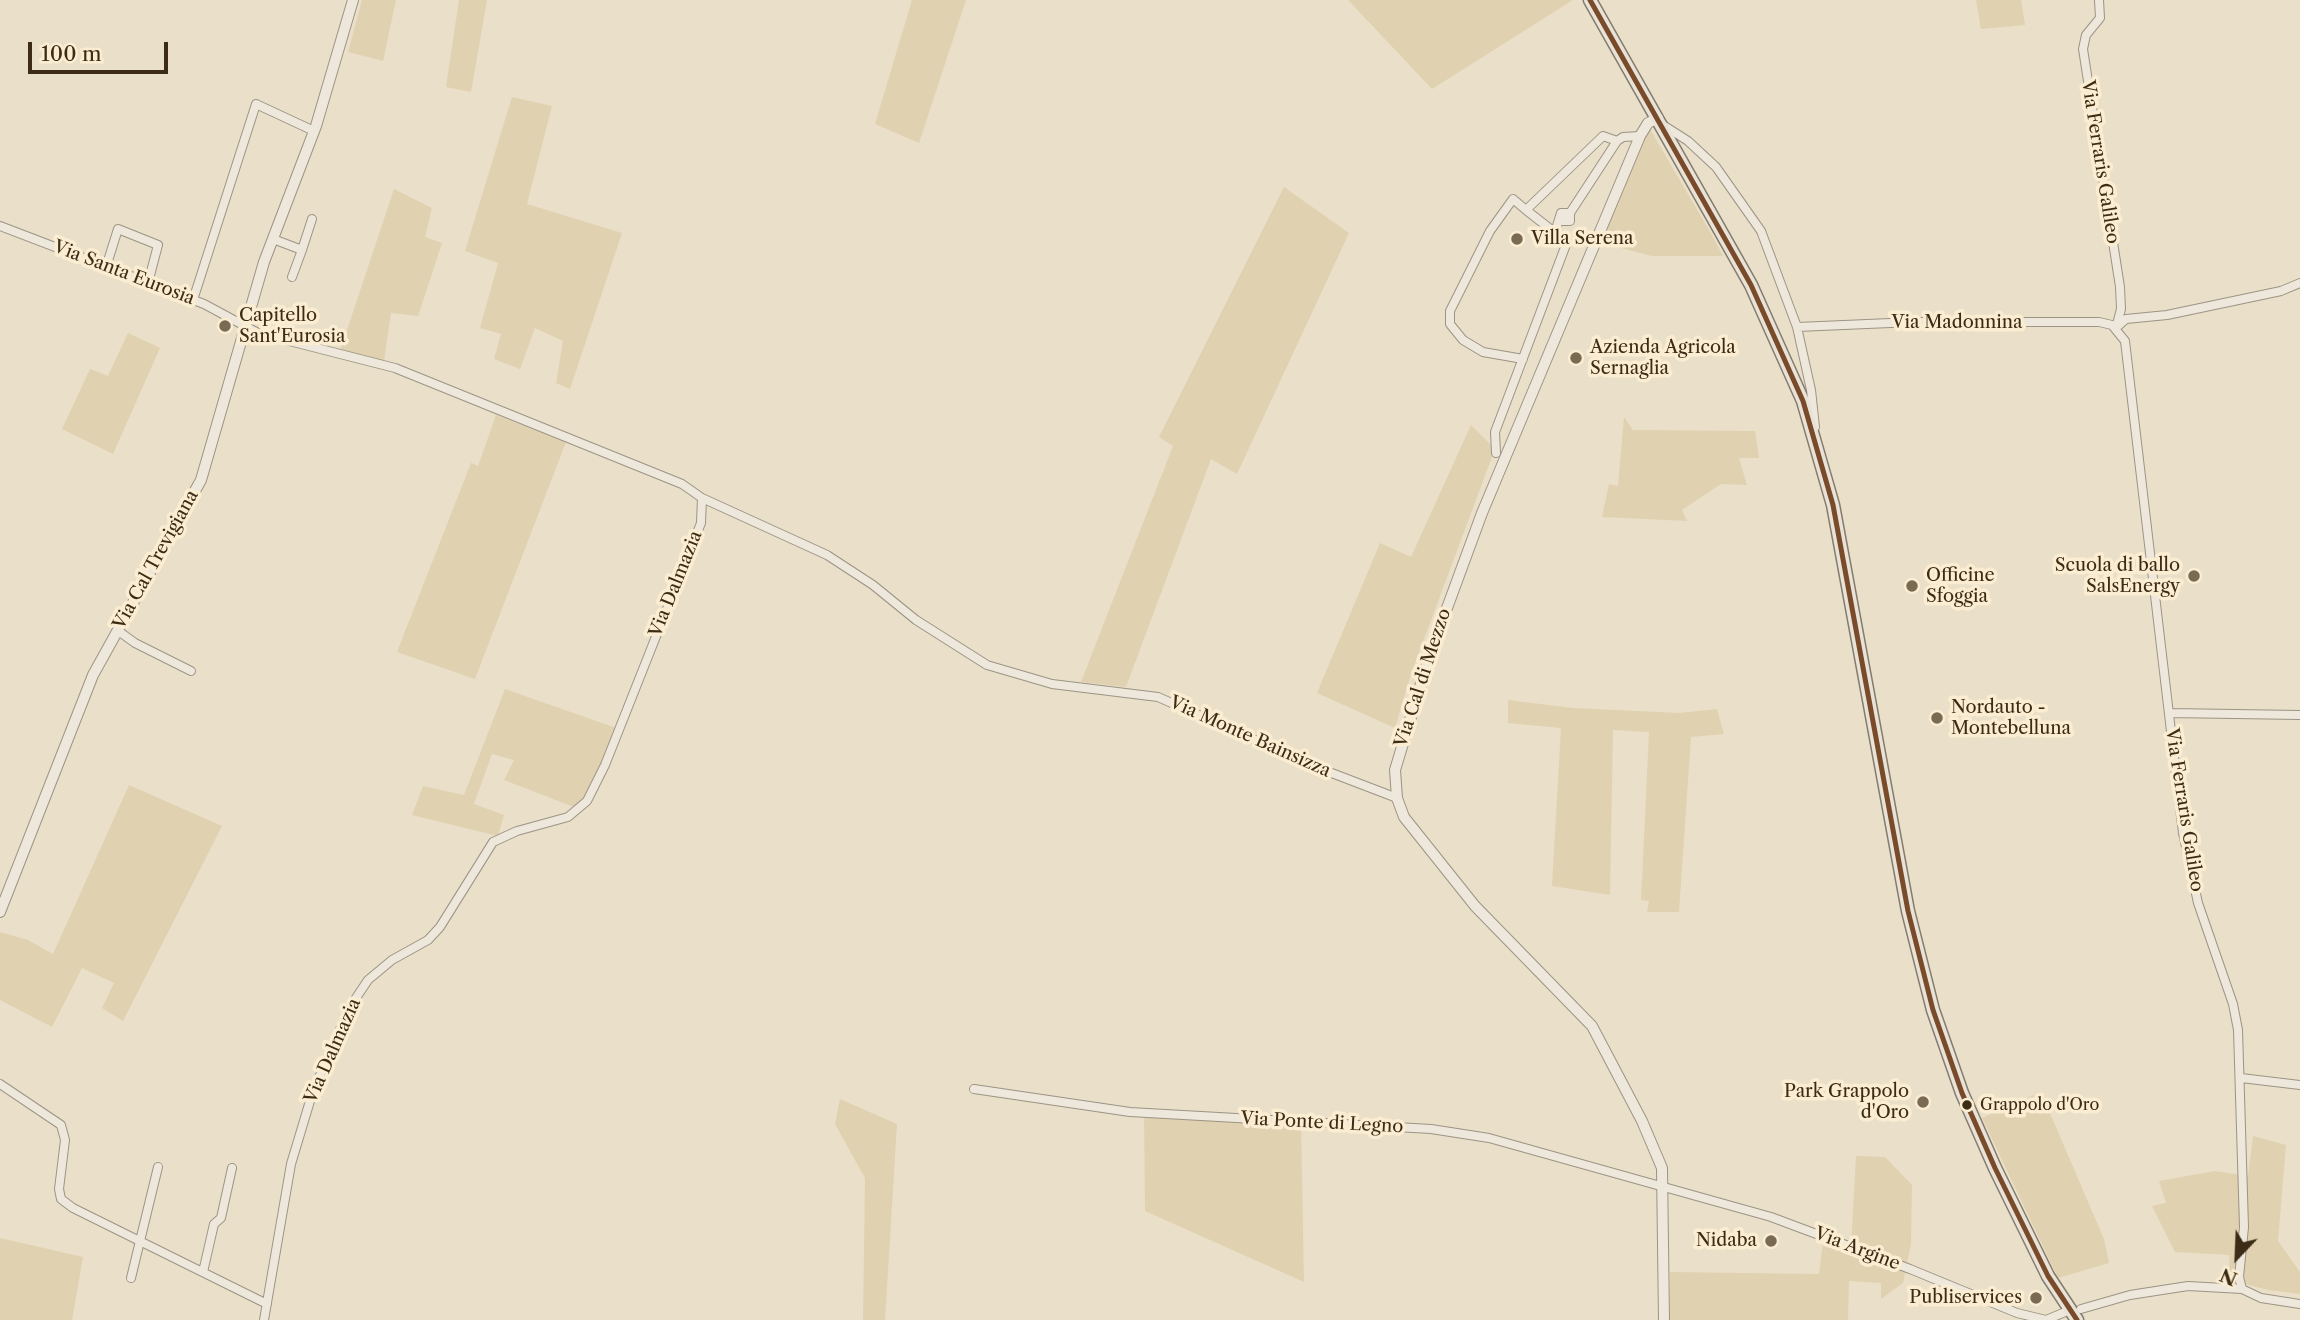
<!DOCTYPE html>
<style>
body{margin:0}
#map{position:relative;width:2300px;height:1320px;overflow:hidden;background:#eadfc8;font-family:"Libre Caslon Text",serif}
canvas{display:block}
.north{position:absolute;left:2202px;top:1222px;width:70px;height:70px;-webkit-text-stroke:5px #faedd2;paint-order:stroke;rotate:203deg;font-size:19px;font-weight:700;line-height:28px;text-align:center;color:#3c2b15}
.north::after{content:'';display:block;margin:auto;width:24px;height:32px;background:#3c2b15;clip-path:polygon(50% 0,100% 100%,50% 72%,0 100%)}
.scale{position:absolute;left:28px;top:42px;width:140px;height:32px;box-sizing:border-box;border:4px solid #3c2b15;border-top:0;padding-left:9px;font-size:21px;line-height:24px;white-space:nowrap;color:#3c2b15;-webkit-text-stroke:5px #faedd2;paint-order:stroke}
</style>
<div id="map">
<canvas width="2300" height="1320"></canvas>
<div class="north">N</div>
<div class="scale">100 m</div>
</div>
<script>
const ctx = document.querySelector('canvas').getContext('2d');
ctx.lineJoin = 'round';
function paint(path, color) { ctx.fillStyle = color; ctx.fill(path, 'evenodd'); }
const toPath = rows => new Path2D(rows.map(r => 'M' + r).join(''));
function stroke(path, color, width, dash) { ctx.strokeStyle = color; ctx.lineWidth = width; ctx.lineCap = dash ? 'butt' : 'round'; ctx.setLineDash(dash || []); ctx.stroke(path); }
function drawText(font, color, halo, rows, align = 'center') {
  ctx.font = font + ' "Libre Caslon Text",serif'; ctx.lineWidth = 7; ctx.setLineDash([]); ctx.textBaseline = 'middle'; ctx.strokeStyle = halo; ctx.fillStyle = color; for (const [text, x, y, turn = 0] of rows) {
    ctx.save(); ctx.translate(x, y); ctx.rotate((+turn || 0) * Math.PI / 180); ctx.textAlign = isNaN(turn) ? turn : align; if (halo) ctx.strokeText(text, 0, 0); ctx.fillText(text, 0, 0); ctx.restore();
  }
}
paint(toPath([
 [362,0,396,0,383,61,348,52],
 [459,0,487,0,471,92,446,87],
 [912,0,966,0,919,143,875,124],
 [1348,0,1573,0,1432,89],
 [1976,0,2021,0,2025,25,1981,29],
 [512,97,552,106,527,204,622,233,570,389,556,383,563,341,535,328,520,369,494,359,501,334,480,328,498,263,465,251],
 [1647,124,1712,235,1723,256,1652,256,1598,242],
 [1284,187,1349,233,1237,474,1211,459,1126,687,1081,682,1173,446,1159,437],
 [394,189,432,208,425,237,442,243,418,316,391,313,384,361,340,351],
 [128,333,160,348,113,454,62,429,90,369,108,376],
 [496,415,566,442,475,679,397,652,471,463,478,466],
 [1624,417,1633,430,1755,431,1759,458,1739,458,1747,485,1721,484,1682,510,1687,521,1602,517,1609,484,1618,486],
 [1471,425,1495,449,1411,674,1395,728,1317,693,1380,543,1411,557],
 [505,689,619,729,579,809,504,780,514,760,492,754,474,804,504,815,498,836,412,815,423,786,464,795],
 [1508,700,1573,708,1679,713,1717,709,1724,734,1691,737,1679,912,1647,912,1649,901,1641,900,1649,732,1613,730,1610,895,1552,886,1561,728,1508,723],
 [129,785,222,826,123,1021,102,1008,114,983,82,968,52,1027,0,1000,0,932,28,940,53,954],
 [2041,1092,2104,1239,2109,1263,2058,1278,1982,1118],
 [840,1099,897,1124,885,1320,863,1320,865,1178,835,1124],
 [1144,1112,1301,1120,1304,1282,1145,1211],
 [2253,1136,2286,1145,2278,1241,2300,1272,2300,1294,2268,1290,2230,1280,2229,1255,2175,1252,2152,1206,2166,1203,2159,1181,2215,1171,2248,1176],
 [1856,1156,1885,1157,1912,1185,1911,1244,1903,1283,1881,1299,1881,1283,1849,1281,1848,1320,1670,1320,1670,1272,1819,1274,1824,1233,1851,1247],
 [0,1238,83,1257,72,1320,0,1320]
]), '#e0d1b1');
const minor = toPath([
 [2099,0,2100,18,2086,35,2083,49,2120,287,2121,309,2116,328],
 [1663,125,1688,141,1716,167,1761,231,1797,327,1811,390,1815,427],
 [1560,221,1570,221,1570,213,1617,141],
 [0,226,204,304,258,333,395,368,682,484,702,498,701,523,605,765,587,801,568,817,517,831,493,842,440,927,428,940,392,960,368,980,350,1007,313,1091,291,1164,264,1320],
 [1555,232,1561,213,1570,213],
 [273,239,302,250,292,277],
 [302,250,312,219],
 [106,267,118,229,158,245,148,283],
 [193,300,256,104,314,131],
 [2118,326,2126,319,2167,315,2281,291,2300,283],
 [1797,327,1914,322,2099,322,2112,325,2125,341,2183,833,2198,903,2233,1004,2238,1030,2244,1227,2239,1277,2242,1289],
 [1523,359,1483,352,1463,340,1450,324,1450,311,1490,231,1513,199,1526,210],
 [1496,453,1495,432,1567,242,1526,210,1603,136,1617,141,1623,137,1640,136],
 [702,498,827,555,873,585,916,620,987,665,1052,684,1158,697,1316,767,1397,798],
 [117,630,135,643,191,671],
 [2169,713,2300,715],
 [2241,1078,2300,1085],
 [0,1084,61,1125,65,1140,59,1189,61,1199,73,1208,267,1304],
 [974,1089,1130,1112,1431,1129,1489,1138,1771,1217,1910,1269,2017,1313,2046,1320,2070,1310],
 [203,1272,214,1224,221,1218,232,1168],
 [131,1278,158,1167],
 [2081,1309,2130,1295,2188,1286,2242,1289,2261,1298,2300,1304]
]);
const tertiary = toPath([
 [1658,118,1648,123,1640,136,1482,513,1429,657,1395,770,1397,798,1404,817,1475,906,1592,1026,1642,1121,1662,1168,1664,1320],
 [0,912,93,675,201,480,264,262,316,126,353,0]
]);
const primary = toPath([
 [1590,0,1751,285,1803,401,1833,505,1908,911,1933,1010,1962,1093,1995,1168,2048,1276,2077,1320]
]);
stroke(minor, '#9c9484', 10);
stroke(tertiary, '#9c9484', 12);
stroke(primary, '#837b6d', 15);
stroke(minor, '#ede7dc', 8);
stroke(tertiary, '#ede7dc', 10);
stroke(primary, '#e9e2d6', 12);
stroke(toPath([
 [1590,0,1751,285,1803,401,1833,505,1908,911,1933,1010,1962,1093,1995,1168,2048,1276,2077,1320]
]), '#7a4b2a', 5);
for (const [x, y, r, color] of [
 [1517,239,7,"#796a54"],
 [225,326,7,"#796a54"],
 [1576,358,7,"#796a54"],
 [2194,576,7,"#796a54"],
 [1912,586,7,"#796a54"],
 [1937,718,7,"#796a54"],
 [1923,1102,7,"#796a54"],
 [1967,1105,6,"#3c2b15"],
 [1771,1241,7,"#796a54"],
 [2036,1298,7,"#796a54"]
]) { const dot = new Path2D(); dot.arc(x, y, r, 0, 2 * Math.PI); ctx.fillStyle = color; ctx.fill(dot); stroke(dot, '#faedd2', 2.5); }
drawText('16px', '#3c2b15', '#faedd2', [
 ["Grappolo d'Oro",1980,1105]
], 'left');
drawText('18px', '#3c2b15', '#faedd2', [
 ["Via Ferraris Galileo",2100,162,81],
 ["Via Santa Eurosia",124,273,21],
 ["Via Madonnina",1957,323],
 ["Via Cal Trevigiana",156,560,-61],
 ["Via Dalmazia",676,584,-68],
 ["Via Cal di Mezzo",1423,678,-72],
 ["Via Monte Bainsizza",1250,737,24],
 ["Via Ferraris Galileo",2184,810,81],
 ["Via Dalmazia",333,1051,-66],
 ["Via Ponte di Legno",1322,1123,3],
 ["Via Argine",1857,1249,21]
]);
drawText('18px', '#3c2b15', '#faedd2', [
 ["Villa Serena",1531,239],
 ["Capitello",239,316],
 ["Sant'Eurosia",239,337],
 ["Azienda Agricola",1590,348],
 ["Sernaglia",1590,369],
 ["Scuola di ballo",2180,566,"right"],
 ["SalsEnergy",2180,587,"right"],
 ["Officine",1926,576],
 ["Sfoggia",1926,597],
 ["Nordauto -",1951,708],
 ["Montebelluna",1951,729],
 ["Park Grappolo",1909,1092,"right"],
 ["d'Oro",1909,1113,"right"],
 ["Nidaba",1757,1241,"right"],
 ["Publiservices",2022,1298,"right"]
], 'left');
</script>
